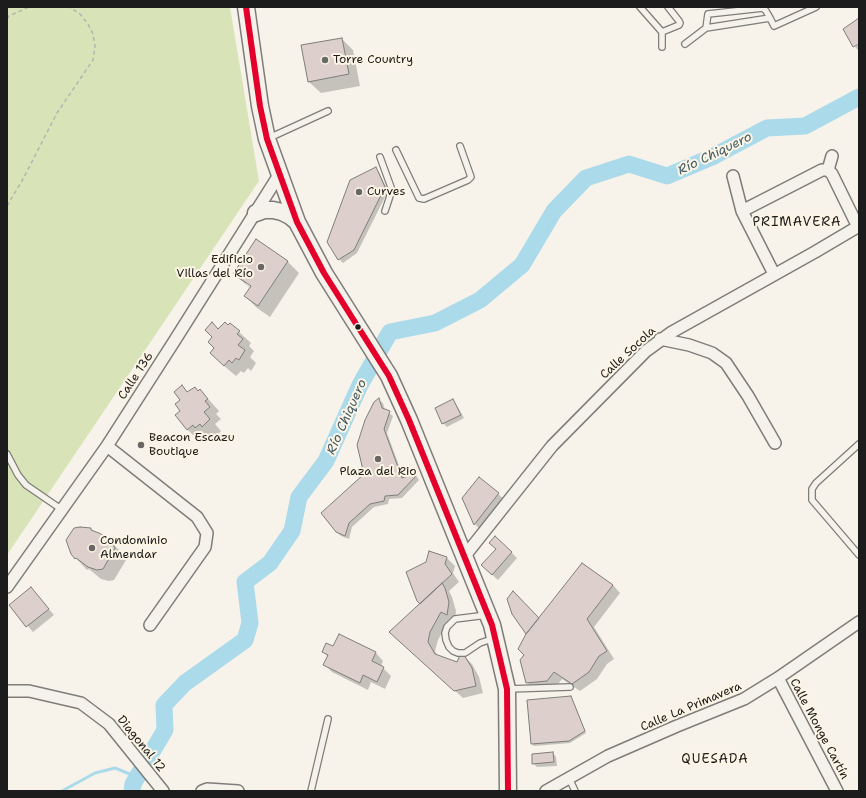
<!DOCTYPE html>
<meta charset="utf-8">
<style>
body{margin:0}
#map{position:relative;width:866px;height:798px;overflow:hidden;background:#f7f3ea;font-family:"Shantell Sans",sans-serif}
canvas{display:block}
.frame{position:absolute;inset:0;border:8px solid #1c1c1c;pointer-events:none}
</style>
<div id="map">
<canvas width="866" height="798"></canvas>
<div class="frame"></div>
</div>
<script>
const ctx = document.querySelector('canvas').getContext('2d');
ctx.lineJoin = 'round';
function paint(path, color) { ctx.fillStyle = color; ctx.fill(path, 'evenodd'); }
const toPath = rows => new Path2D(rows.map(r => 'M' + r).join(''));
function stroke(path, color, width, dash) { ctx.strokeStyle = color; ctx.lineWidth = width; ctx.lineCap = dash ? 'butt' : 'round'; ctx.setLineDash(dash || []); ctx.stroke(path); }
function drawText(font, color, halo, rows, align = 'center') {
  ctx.font = font + ' "Shantell Sans",sans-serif'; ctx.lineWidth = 4; ctx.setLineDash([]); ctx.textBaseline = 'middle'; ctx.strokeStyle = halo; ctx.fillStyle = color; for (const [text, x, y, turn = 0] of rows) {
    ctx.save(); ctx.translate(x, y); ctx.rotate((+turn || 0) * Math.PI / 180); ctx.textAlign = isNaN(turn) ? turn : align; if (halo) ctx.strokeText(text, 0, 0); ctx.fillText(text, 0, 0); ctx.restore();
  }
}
paint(toPath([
 [7,7,230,7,259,181,7,555]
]), '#d8e4b8');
paint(toPath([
 [342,39,353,50,360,86,321,93,309,82],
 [859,45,859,51,855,47],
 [375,169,379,172,388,191,357,253,343,263,339,259],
 [287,261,299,273,270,317,257,308,245,296,250,288,234,274],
 [246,282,256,288,254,290,246,284],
 [219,330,239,332,251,343,249,346,254,351,250,357,256,363,251,371,248,368,244,373,241,371,236,376,223,365,215,348],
 [182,386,189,393,198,392,200,390,219,411,216,414,221,419,215,424,221,431,215,438,212,435,207,439,204,437,199,441,187,429,181,411],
 [379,400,383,403,385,410,393,416,387,433,404,479,415,474,419,480,402,498,389,499,388,504,374,507,352,527,349,539,341,536,337,532,365,475],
 [453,400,456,404,464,418,447,427,443,423],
 [498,494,504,499,480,530,475,524,464,498],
 [91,529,94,533,109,540,121,552,126,560,114,580,109,581,101,579,89,569,87,570,72,554],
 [430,552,447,558,455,566,453,573,459,582,449,591,452,597,456,611,455,622,449,619,438,640,435,651,438,656,458,663,464,656,472,664,479,677,483,693,463,698,398,640,421,604,427,562],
 [511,552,517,558,498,580,488,571],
 [582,564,613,585,620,593,594,627,614,659,607,664,597,679,580,691,562,679,555,688,535,690,527,682,525,655,539,619],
 [31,588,54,615,33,632,10,605],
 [339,636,376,653,383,661,381,666,391,676,385,689,371,682,368,690,332,672,324,664,328,657,323,651,333,648],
 [571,697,586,733,570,743,534,746,532,744,528,701],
 [553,753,556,757,557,766,537,767,533,763]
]), '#0003');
stroke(toPath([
 [62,791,95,773,115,768,137,777]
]), '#abdaeb', 3);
stroke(toPath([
 [132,791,133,784,165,730,164,705,185,683,245,640,250,623,245,582,270,563,292,531,299,497,326,461,360,385,390,332,435,323,480,300,522,265,554,211,586,178,629,164,667,176,712,157,767,128,805,126,859,97]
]), '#abdaeb', 17);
const building = toPath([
 [859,18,859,44,853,47,843,29,859,18],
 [342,38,349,74,308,82,301,45,342,38],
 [376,167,385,187,354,250,338,260,327,242,350,180,376,167],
 [256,239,288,261,258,306,244,296,251,286,233,274,256,239],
 [212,322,218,329,225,322,228,325,230,323,240,331,237,334,243,339,238,345,245,350,239,360,236,358,232,363,229,360,224,366,210,353,214,348,208,342,212,337,205,330,212,322],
 [182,385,187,392,195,387,198,391,200,389,208,399,205,401,210,407,204,412,210,419,202,427,200,424,195,428,193,425,187,430,175,415,180,411,175,404,180,400,174,392,182,385],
 [379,398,382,408,390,411,384,429,402,478,415,473,416,476,398,495,385,496,384,501,370,504,349,523,345,536,336,532,321,513,364,474,357,445,365,420,374,402,379,398],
 [453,399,461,415,442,424,435,408,453,399],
 [479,477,499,493,474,525,462,498,479,477],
 [80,527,91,528,91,530,99,533,110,539,113,544,115,548,103,569,97,570,88,567,76,558,75,559,71,554,66,540,74,528,80,527],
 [495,536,512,552,492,575,481,565,496,549,489,543,495,536],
 [429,551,447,557,445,564,452,574,420,604,417,601,406,572,426,562,429,551],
 [582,563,613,585,587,619,607,651,599,656,589,672,572,684,554,672,547,681,526,683,520,660,524,655,518,649,526,634,582,563],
 [442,583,445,588,449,602,447,615,441,612,430,632,428,642,435,654,457,662,460,655,464,655,472,668,476,686,454,691,389,632,442,583],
 [31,587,49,609,26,627,9,605,31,587],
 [513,591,539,618,526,634,512,614,507,599,513,591],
 [339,634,376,652,372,661,384,667,377,682,363,675,360,683,323,665,328,655,322,652,326,643,333,646,339,634],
 [571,696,585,731,569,741,531,744,527,700,571,696],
 [553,752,554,762,532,764,532,754,553,752]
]);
paint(building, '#ddd0cc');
stroke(building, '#7f7d79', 1);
const service = toPath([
 [640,7,662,32,662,47],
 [770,18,706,28,708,14,763,8,766,11,770,18,774,26,816,7],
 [662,32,679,25,680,23,679,21,668,7],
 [685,44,706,28],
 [269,138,328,111],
 [396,150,419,198,424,199,468,180,471,177,460,146],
 [380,157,392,190,385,211],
 [859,444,816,483,812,489,812,500,859,555],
 [7,454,18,475,26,485,61,509],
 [487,615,455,619,447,627,445,633,446,640,449,647,453,651,458,653,465,653,480,643,495,638],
 [508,689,570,687],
 [569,778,575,791],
 [311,791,328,719]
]);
const minor = toPath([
 [828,170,832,156],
 [733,176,742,211],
 [774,274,742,211,822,170,828,170,832,174,858,227],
 [660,339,689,345,712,353,726,363,748,396,775,443],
 [107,446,197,517,207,533,205,547,150,625],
 [464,557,552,446,646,351,672,332,815,252,859,226],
 [7,587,107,446,175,340,279,175],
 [778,678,837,791],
 [7,691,29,691,81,703,109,724,163,791],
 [202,791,207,789,238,791],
 [546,791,608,756,677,726,744,699,778,678,859,622]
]);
const secondary = toPath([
 [246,7,260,106,267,139,297,222,324,273,389,376,409,420,492,625,507,689,508,791],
 [256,213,264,210,273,210,282,212,290,216,297,222]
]);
stroke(service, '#7f7d79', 8);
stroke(minor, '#7f7d79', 14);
stroke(secondary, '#7f7d79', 19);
stroke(toPath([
 [7,19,9,16,29,7],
 [7,206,23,179,57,113,93,60,95,46,93,34,88,24,80,14,69,7]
]), '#b6b4af', 1.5, [4, 3]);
stroke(service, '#f5f2ec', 5.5);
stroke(minor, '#f5f2ec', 11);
stroke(secondary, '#f5f2ec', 16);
stroke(toPath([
 [246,7,260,106,267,139,297,222,324,273,389,376,409,420,492,625,507,689,508,791]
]), '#e4002b', 6);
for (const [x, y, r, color] of [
 [325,60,4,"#696764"],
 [359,192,4,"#696764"],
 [261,267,4,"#696764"],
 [358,327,3.5,"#1c1c1c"],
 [141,445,4,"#696764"],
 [378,459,4,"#696764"],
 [92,548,4,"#696764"]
]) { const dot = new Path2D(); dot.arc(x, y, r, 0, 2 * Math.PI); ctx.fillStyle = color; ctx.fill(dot); stroke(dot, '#fcf5e5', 1.5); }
drawText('12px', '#1c1c1c', '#fcf5e5', [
 ["Torre Country",333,60],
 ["Curves",367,192],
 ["Edificio",253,260,"right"],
 ["Villas del Río",253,274,"right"],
 ["Beacon Escazu",149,438],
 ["Boutique",149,452],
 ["Plaza del Rio",378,472,"center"],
 ["Condominio",100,541],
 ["Almendar",100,555]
], 'left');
drawText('12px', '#1c1c1c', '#fcf5e5', [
 ["Calle Socola",628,353,-43],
 ["Calle 136",136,376,-57],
 ["Calle La Primavera",691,707,-23],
 ["Calle Monge Cartín",819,729,62],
 ["Diagonal 12",141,744,51]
]);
drawText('italic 13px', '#435b65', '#fcf5e5', [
 ["Río Chiquero",715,154,-26],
 ["Río Chiquero",347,417,-66]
]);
ctx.letterSpacing = '1px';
drawText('13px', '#1c1c1c', '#fcf5e5', [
 ["PRIMAVERA",797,223],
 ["QUESADA",715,760]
]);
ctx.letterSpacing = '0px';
</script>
